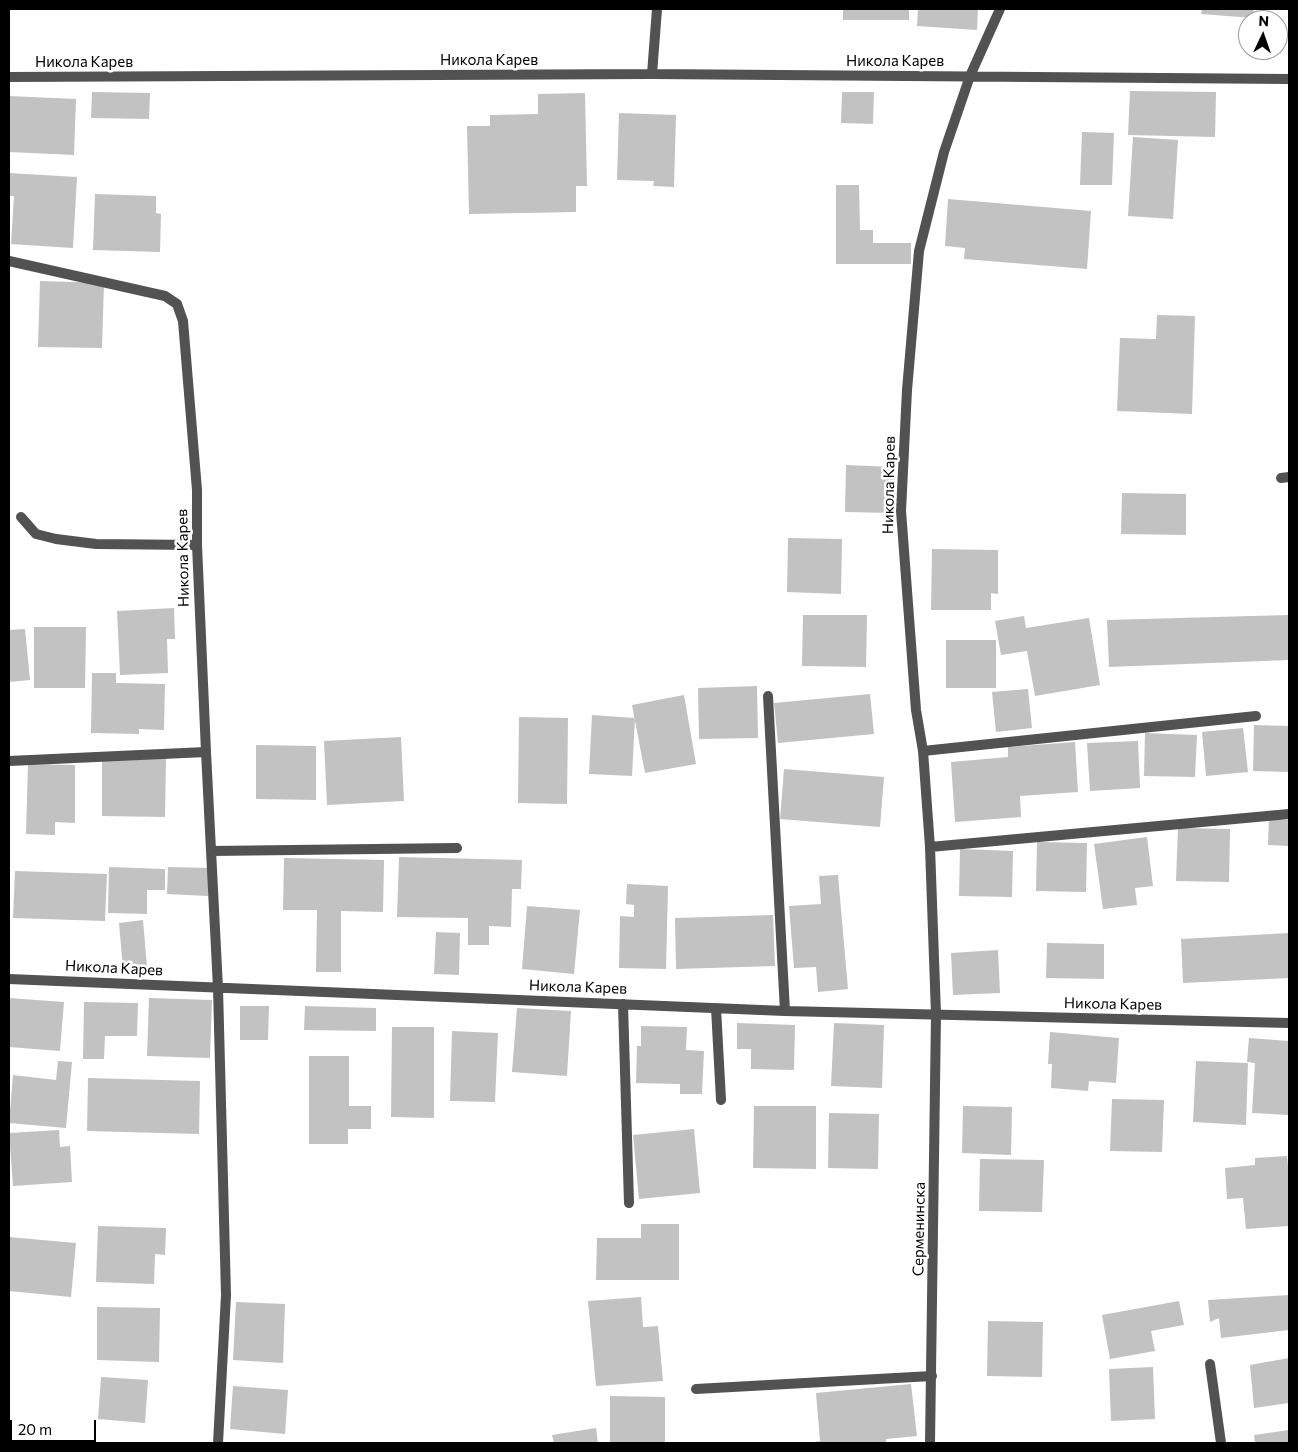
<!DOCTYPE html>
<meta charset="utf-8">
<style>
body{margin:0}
#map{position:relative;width:1298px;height:1452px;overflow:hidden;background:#fff;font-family:Commissioner,sans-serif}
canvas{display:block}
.frame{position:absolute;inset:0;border:10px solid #000;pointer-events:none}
.north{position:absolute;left:1238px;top:10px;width:50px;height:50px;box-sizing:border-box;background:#fff;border:1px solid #999;border-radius:50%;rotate:3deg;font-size:14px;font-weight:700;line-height:20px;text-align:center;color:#000}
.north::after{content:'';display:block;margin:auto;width:18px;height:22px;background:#000;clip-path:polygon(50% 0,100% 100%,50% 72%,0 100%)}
.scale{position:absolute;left:10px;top:1420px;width:86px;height:22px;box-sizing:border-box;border:2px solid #000;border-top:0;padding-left:6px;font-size:15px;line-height:18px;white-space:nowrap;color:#000;-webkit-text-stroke:4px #fff;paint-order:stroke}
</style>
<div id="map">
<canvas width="1298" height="1452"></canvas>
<div class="frame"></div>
<div class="north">N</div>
<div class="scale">20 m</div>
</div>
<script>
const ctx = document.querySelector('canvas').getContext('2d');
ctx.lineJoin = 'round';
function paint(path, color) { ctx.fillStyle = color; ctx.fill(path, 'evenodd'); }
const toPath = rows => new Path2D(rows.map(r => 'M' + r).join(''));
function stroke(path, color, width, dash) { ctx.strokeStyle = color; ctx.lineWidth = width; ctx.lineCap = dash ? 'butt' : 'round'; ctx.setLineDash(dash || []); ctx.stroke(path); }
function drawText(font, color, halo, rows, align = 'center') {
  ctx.font = font + ' Commissioner,sans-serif'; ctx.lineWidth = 5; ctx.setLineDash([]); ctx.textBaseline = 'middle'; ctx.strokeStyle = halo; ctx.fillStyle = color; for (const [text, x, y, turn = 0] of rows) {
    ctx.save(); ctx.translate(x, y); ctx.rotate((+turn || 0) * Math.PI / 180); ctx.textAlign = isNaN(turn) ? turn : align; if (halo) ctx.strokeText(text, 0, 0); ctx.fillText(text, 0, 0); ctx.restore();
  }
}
paint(toPath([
 [843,9,909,9,909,20,843,20],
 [918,9,978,9,977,30,917,26],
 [1202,9,1254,9,1253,18,1201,14],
 [1130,91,1216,92,1215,137,1128,135],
 [92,92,150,93,149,119,91,118],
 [842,92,874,92,873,124,841,123],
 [585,93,587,186,576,186,576,212,469,214,467,126,490,126,490,115,538,114,538,94],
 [9,96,76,99,74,155,9,152],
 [619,113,676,115,674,187,653,186,654,181,617,180],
 [1082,132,1114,133,1112,185,1080,185],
 [1133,137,1178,140,1173,219,1128,216],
 [9,173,77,177,73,248,11,244,14,196,9,196],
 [836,185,859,185,860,230,873,230,873,243,911,243,911,264,836,264],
 [95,194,156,196,156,213,161,214,160,252,93,250],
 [948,199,1091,211,1087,269,964,259,965,248,945,246],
 [40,281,104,283,102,348,38,347],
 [1157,315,1195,316,1192,414,1117,411,1120,338,1156,339],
 [846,465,895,467,894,513,845,512],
 [1122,493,1186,494,1186,535,1121,534],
 [788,538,842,539,841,594,787,592],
 [932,549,998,550,998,594,991,593,991,610,931,610],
 [174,608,175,639,167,639,168,673,120,675,117,611],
 [803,615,867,615,866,667,802,666],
 [1288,615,1289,660,1109,667,1107,620],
 [1024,616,1026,628,1089,618,1100,685,1035,696,1027,651,1001,655,995,621],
 [34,627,86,627,85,688,34,688],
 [25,629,30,680,9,682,9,630],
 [946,640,996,640,996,688,946,688],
 [92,673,116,673,116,683,165,684,164,730,139,729,139,734,91,733],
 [757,686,758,738,699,739,698,688],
 [1028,689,1032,728,996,732,992,692],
 [870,694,874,734,778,743,774,703],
 [684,695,696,764,645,773,632,705],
 [592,715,635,718,632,776,589,774],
 [519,717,568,718,567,804,518,803],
 [1254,725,1289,726,1289,772,1253,771],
 [1243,728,1248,772,1206,776,1202,732],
 [1145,733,1197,735,1195,777,1144,776],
 [401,737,404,801,327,805,324,741],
 [1138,741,1140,788,1090,791,1087,743],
 [1075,742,1078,792,1020,796,1021,817,955,822,951,762,1008,757,1008,747],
 [256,745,316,746,316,800,256,799],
 [102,757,166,757,165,817,102,816],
 [28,764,75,765,75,823,55,822,55,835,26,834],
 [784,769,884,777,880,827,780,819],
 [1269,819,1289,820,1289,846,1268,845],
 [1178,828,1230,829,1229,882,1176,881],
 [1147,837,1153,886,1135,888,1137,905,1103,909,1094,844],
 [1037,842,1087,843,1086,892,1036,891],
 [960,849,1013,851,1012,897,959,896],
 [399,857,522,860,521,889,512,889,511,927,489,926,489,945,468,945,468,918,397,917],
 [284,858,384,860,383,912,341,911,341,972,316,972,317,910,283,910],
 [109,867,165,869,165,890,147,890,147,914,108,913],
 [168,867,209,868,208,896,167,894],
 [15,871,107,874,105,921,13,918],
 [838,875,848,989,818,992,816,967,794,968,789,906,821,904,819,876],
 [627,884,668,886,666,969,619,968,620,916,634,917,634,905,626,904],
 [527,906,580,910,574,974,522,969],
 [773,915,775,966,676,969,675,918],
 [143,920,147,967,123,969,119,923],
 [436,932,460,933,459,975,434,974],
 [1289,933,1289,978,1183,983,1181,939],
 [1047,943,1104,944,1104,979,1046,978],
 [998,950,1000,993,953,995,951,953],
 [9,998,64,1002,60,1051,9,1047],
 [149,998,212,1000,210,1058,147,1056],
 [84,1002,138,1003,137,1036,105,1036,104,1059,83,1059],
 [240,1006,269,1006,268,1040,240,1040],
 [305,1006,376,1008,376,1031,304,1030],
 [517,1008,571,1011,567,1076,512,1072],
 [737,1023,795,1025,794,1070,751,1069,751,1049,737,1049],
 [834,1023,884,1025,882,1088,831,1086],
 [641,1026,687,1027,686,1050,704,1051,702,1094,680,1094,680,1084,636,1083,637,1046,641,1046],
 [392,1027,434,1027,434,1118,391,1117],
 [452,1031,498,1033,495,1102,450,1101],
 [1050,1032,1119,1038,1116,1083,1089,1081,1088,1091,1051,1088,1052,1064,1048,1064],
 [1249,1038,1289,1041,1289,1115,1252,1113,1255,1063,1247,1062],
 [309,1056,349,1056,349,1106,371,1106,371,1129,348,1129,348,1144,309,1144],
 [58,1061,72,1062,66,1128,9,1123,13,1075,56,1080],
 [1196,1061,1248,1063,1246,1125,1193,1122],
 [88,1078,200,1081,199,1134,87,1131],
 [1112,1099,1164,1100,1162,1152,1110,1151],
 [754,1106,816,1106,816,1169,753,1168],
 [963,1106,1012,1107,1011,1155,962,1153],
 [829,1113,879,1114,878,1169,828,1168],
 [694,1129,700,1193,639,1199,633,1135],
 [59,1130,60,1147,70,1146,72,1182,13,1186,9,1133],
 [1287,1156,1289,1176,1289,1226,1246,1229,1243,1198,1227,1199,1225,1168,1255,1165,1255,1158],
 [980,1159,1044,1160,1042,1212,979,1211],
 [641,1224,679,1224,679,1280,596,1280,597,1238,641,1238],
 [98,1226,166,1228,165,1255,155,1254,154,1284,96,1282],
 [9,1237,76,1243,71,1297,9,1291],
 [1289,1295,1289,1330,1221,1338,1219,1318,1210,1322,1208,1300],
 [641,1297,643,1327,658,1326,663,1381,596,1386,588,1301],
 [1179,1301,1184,1325,1151,1331,1155,1351,1110,1359,1102,1315],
 [236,1302,285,1304,283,1363,233,1360],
 [97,1307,160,1308,159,1362,97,1360],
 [988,1321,1043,1322,1042,1377,987,1376],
 [1289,1358,1289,1403,1254,1408,1250,1365],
 [1153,1367,1155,1419,1111,1421,1109,1369],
 [101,1377,148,1380,145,1423,98,1419],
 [911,1384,917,1436,886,1439,886,1443,809,1443,820,1441,816,1393],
 [233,1386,288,1390,285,1434,230,1429],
 [610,1396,665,1397,665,1442,610,1442],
 [596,1428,598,1443,554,1443,552,1435],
 [1289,1430,1289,1443,1255,1443,1254,1435]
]), '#c2c2c2');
stroke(toPath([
 [696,1389,932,1376]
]), '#525252', 10);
stroke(toPath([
 [652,74,657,9],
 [9,77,652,74,1289,79],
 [9,261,165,296,177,304,183,321,197,490,197,545,206,752,218,988,226,1295,218,1443],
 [1281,478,1289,477],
 [21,517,36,534,56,539,96,544,197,545],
 [768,696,785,1011],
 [923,751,1256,716],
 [9,761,206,752],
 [930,847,1289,814],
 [211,851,457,848],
 [9,979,785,1011,1289,1023],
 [623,1004,629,1203],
 [716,1008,721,1100],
 [1210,1364,1221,1443],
 [930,1443,936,1014,930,847,923,751,916,710,901,511,907,390,919,251,944,152,970,76,1000,9]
]), '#525252', 10);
drawText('15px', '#000', '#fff', [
 ["Никола Карев",489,60],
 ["Никола Карев",895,61],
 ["Никола Карев",84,62],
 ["Никола Карев",889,485,-89],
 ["Никола Карев",183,558,-91],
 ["Никола Карев",114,968,3],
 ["Никола Карев",578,987,2],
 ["Никола Карев",1113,1004,1],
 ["Серменинска",919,1229,-89]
]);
</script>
